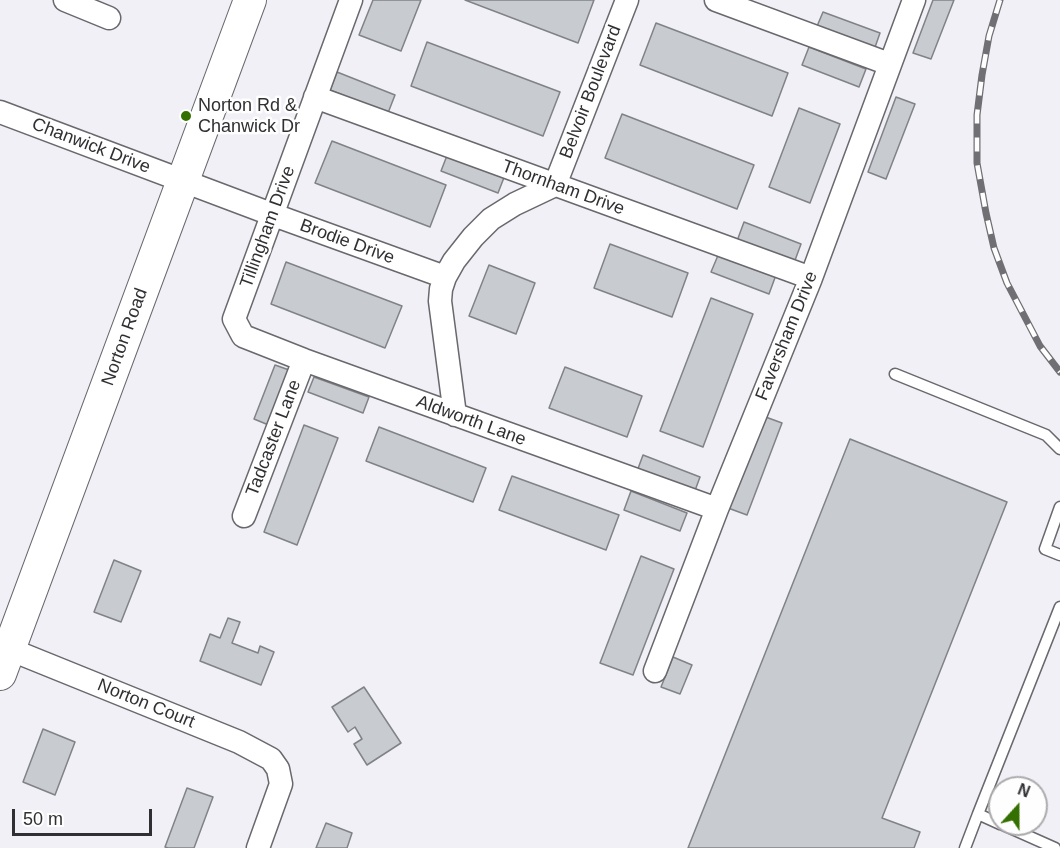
<!DOCTYPE html>
<style>
body{margin:0}
#map{position:relative;width:1060px;height:848px;overflow:hidden;background:#f1f0f6;font-family:Helvetica,sans-serif}
canvas{display:block}
.north{position:absolute;left:988px;top:776px;width:60px;height:60px;box-sizing:border-box;background:#fefefe;border:2px solid #acabac;border-radius:50%;rotate:21deg;font-size:16px;font-weight:700;line-height:24px;text-align:center;color:#302f32}
.north::after{content:'';display:block;margin:auto;width:21px;height:27px;background:#347001;clip-path:polygon(50% 0,100% 100%,50% 72%,0 100%)}
.scale{position:absolute;left:12px;top:809px;width:140px;height:27px;box-sizing:border-box;border:3px solid #302f32;border-top:0;padding-left:8px;font-size:18px;line-height:21px;white-space:nowrap;color:#302f32;-webkit-text-stroke:4px #fefefe;paint-order:stroke}
</style>
<div id="map">
<canvas width="1060" height="848"></canvas>
<div class="north">N</div>
<div class="scale">50 m</div>
</div>
<script>
const ctx = document.querySelector('canvas').getContext('2d');
ctx.lineJoin = 'round';
function paint(path, color) { ctx.fillStyle = color; ctx.fill(path, 'evenodd'); }
const toPath = rows => new Path2D(rows.map(r => 'M' + r).join(''));
function stroke(path, color, width, dash) { ctx.strokeStyle = color; ctx.lineWidth = width; ctx.lineCap = dash ? 'butt' : 'round'; ctx.setLineDash(dash || []); ctx.stroke(path); }
function drawText(font, color, halo, rows, align = 'center') {
  ctx.font = font + ' Helvetica,sans-serif'; ctx.lineWidth = 5; ctx.setLineDash([]); ctx.textBaseline = 'middle'; ctx.strokeStyle = halo; ctx.fillStyle = color; for (const [text, x, y, turn = 0] of rows) {
    ctx.save(); ctx.translate(x, y); ctx.rotate((+turn || 0) * Math.PI / 180); ctx.textAlign = isNaN(turn) ? turn : align; if (halo) ctx.strokeText(text, 0, 0); ctx.fillText(text, 0, 0); ctx.restore();
  }
}
const building = toPath([
 [373,0,421,0,401,51,359,35,373,0],
 [465,0,594,0,578,43,465,0],
 [933,0,954,0,931,59,913,53,933,0],
 [823,12,880,33,873,53,815,31,823,12],
 [656,23,788,73,772,116,640,65,656,23],
 [427,42,560,92,543,136,411,86,427,42],
 [809,47,866,69,859,87,802,65,809,47],
 [337,72,395,95,388,113,330,90,337,72],
 [896,97,915,104,886,179,868,172,896,97],
 [799,108,840,124,810,203,769,187,799,108],
 [622,114,754,165,737,209,605,158,622,114],
 [332,141,446,185,430,227,315,183,332,141],
 [448,153,505,175,498,193,441,171,448,153],
 [744,222,801,244,794,263,737,241,744,222],
 [610,244,688,273,672,317,594,288,610,244],
 [719,253,776,275,769,294,711,272,719,253],
 [286,262,402,306,385,348,271,304,286,262],
 [489,265,535,283,516,334,469,316,489,265],
 [711,298,753,314,703,447,660,431,711,298],
 [275,365,292,371,271,426,254,419,275,365],
 [565,367,642,396,627,437,549,408,565,367],
 [314,377,369,397,363,413,308,392,314,377],
 [763,416,782,423,747,515,728,508,763,416],
 [304,425,338,438,297,545,264,532,304,425],
 [379,427,486,468,473,502,366,461,379,427],
 [850,439,1007,502,882,818,920,832,914,848,688,848,850,439],
 [643,455,700,477,693,496,636,474,643,455],
 [512,476,619,515,606,550,499,510,512,476],
 [631,491,687,513,680,531,624,510,631,491],
 [641,556,674,569,633,675,600,663,641,556],
 [114,560,141,571,121,622,94,612,114,560],
 [228,618,240,622,232,643,258,653,260,646,274,652,261,685,200,661,210,634,220,638,228,618],
 [673,657,692,665,680,694,661,687,673,657],
 [364,687,401,743,367,765,354,744,362,739,355,727,348,732,332,707,364,687],
 [43,729,75,742,55,795,23,782,43,729],
 [187,788,213,797,194,848,168,848,165,847,187,788],
 [326,823,352,833,347,848,316,848,326,823]
]);
paint(building, '#c8cbcf');
stroke(building, '#7f8286', 1.5);
const service = toPath([
 [895,374,1046,435,1060,449],
 [1060,507,1045,549,1060,555],
 [1000,824,978,814,1060,607],
 [1001,824,1055,848],
 [965,848,978,814]
]);
const minor = toPath([
 [65,0,109,18],
 [351,0,234,319,243,336,304,360,717,509],
 [716,0,889,64],
 [315,97,811,278],
 [0,112,271,214,445,277],
 [455,415,440,301,441,289,445,277,454,261,473,237,491,219,515,204,555,185,627,0],
 [244,516,304,360],
 [9,649,239,742,271,759,278,769,281,784,258,848],
 [655,671,717,509,811,278,914,0]
]);
const secondary = toPath([
 [0,674,250,0]
]);
stroke(service, '#68686d', 13);
stroke(minor, '#68686d', 25);
stroke(secondary, '#68686d', 34);
stroke(service, '#fff', 10);
stroke(minor, '#fff', 22);
stroke(secondary, '#fff', 32);
const rail = toPath([
 [1000,0,989,36,982,75,977,115,977,163,986,213,994,248,1007,283,1040,346,1060,372]
]);
stroke(rail, '#706f73', 7);
stroke(rail, '#fefefe', 4.5, [14]);
for (const [x, y, r, color] of [
 [186,116,6,"#347001"]
]) { const dot = new Path2D(); dot.arc(x, y, r, 0, 2 * Math.PI); ctx.fillStyle = color; ctx.fill(dot); stroke(dot, '#fefefe', 2); }
drawText('18px', '#302f32', '#fefefe', [
 ["Belvoir Boulevard",591,92,-69],
 ["Chanwick Drive",91,146,21],
 ["Thornham Drive",563,188,20],
 ["Tillingham Drive",268,227,-70],
 ["Brodie Drive",347,242,20],
 ["Faversham Drive",787,336,-68],
 ["Norton Road",125,337,-70],
 ["Aldworth Lane",471,421,20],
 ["Tadcaster Lane",274,438,-69],
 ["Norton Court",146,704,22]
]);
drawText('18px', '#302f32', '#fefefe', [
 ["Norton Rd &",198,106],
 ["Chanwick Dr",198,127]
], 'left');
</script>
